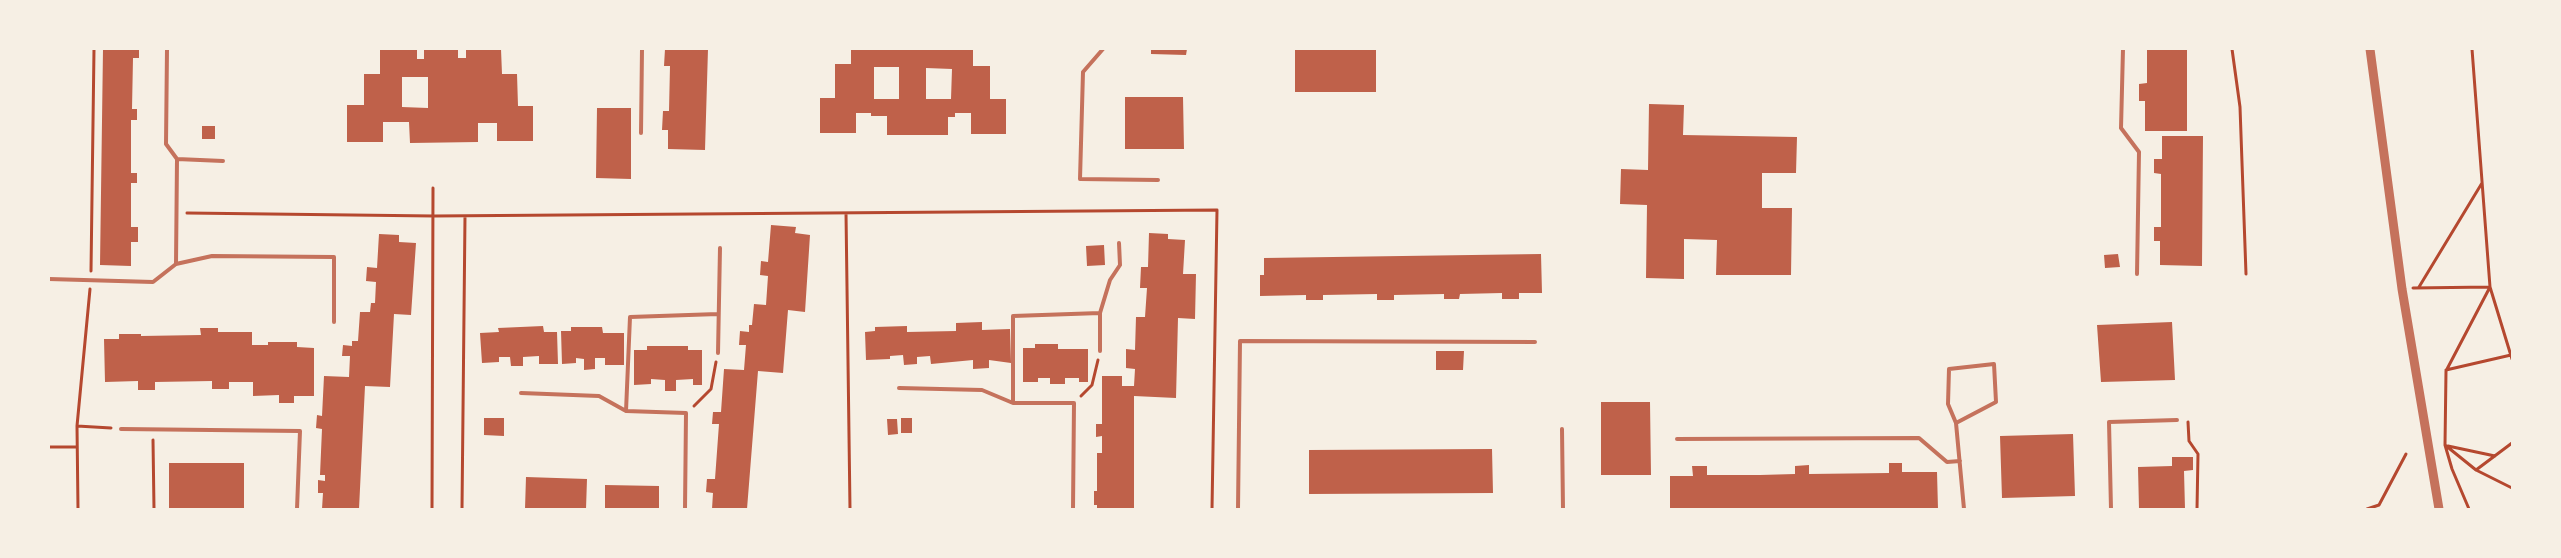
<!DOCTYPE html>
<style>
body{margin:0}
#map{position:relative;width:2561px;height:558px;overflow:hidden;background:#f6efe4;font-family:"Roboto Condensed",sans-serif}
canvas{display:block}
.frame{position:absolute;inset:0;border:50px solid #f6efe4;pointer-events:none}
</style>
<div id="map">
<canvas width="2561" height="558"></canvas>
<div class="frame"></div>
</div>
<script>
const ctx = document.querySelector('canvas').getContext('2d');
ctx.lineJoin = 'round';
function paint(path, color) { ctx.fillStyle = color; ctx.fill(path, 'evenodd'); }
const toPath = rows => new Path2D(rows.map(r => 'M' + r).join(''));
function stroke(path, color, width, dash) { ctx.strokeStyle = color; ctx.lineWidth = width; ctx.lineCap = dash ? 'butt' : 'round'; ctx.setLineDash(dash || []); ctx.stroke(path); }
paint(toPath([
 [103,49,139,49,139,58,133,58,132,109,137,109,137,120,131,120,131,173,137,173,137,183,131,183,131,227,138,227,138,242,131,242,131,266,100,265],
 [380,49,417,49,417,59,424,59,424,49,458,49,458,58,466,58,466,49,501,49,502,74,517,74,518,106,533,106,533,141,497,141,497,123,478,123,478,142,410,143,409,122,383,122,383,142,347,142,347,105,364,105,364,74,380,74],
 [402,77,428,77,428,108,402,107],
 [665,49,708,49,705,150,668,149,668,130,662,130,663,111,669,111,670,66,664,66],
 [851,49,973,49,973,66,990,66,990,99,1006,99,1006,134,971,134,971,113,955,113,955,117,948,117,948,135,887,135,887,116,871,116,871,113,856,113,856,133,820,133,820,98,835,98,835,64,851,64],
 [874,67,899,67,899,99,874,99],
 [926,68,952,69,951,99,926,99],
 [1151,49,1187,49,1186,55,1151,54],
 [1295,49,1376,49,1376,92,1295,92],
 [2147,49,2187,49,2187,131,2145,131,2145,101,2139,101,2139,84,2147,83],
 [1125,97,1183,97,1184,149,1125,149],
 [1649,104,1684,105,1683,135,1797,137,1796,173,1762,173,1762,208,1792,208,1791,275,1716,275,1717,240,1684,239,1684,279,1646,278,1647,205,1620,204,1621,169,1648,170],
 [597,108,631,108,631,179,596,178],
 [202,126,215,126,215,139,202,139],
 [2162,136,2203,136,2202,266,2160,265,2160,241,2154,241,2154,227,2161,227,2161,174,2154,173,2154,159,2162,159],
 [771,225,796,227,795,233,810,235,805,312,788,310,783,373,758,371,747,509,712,509,713,493,706,492,707,479,715,479,719,424,712,424,713,412,721,412,724,369,744,370,746,345,739,345,740,331,749,332,749,325,752,325,754,304,766,305,768,276,760,275,761,261,768,262],
 [1149,233,1168,234,1168,239,1185,240,1183,274,1196,274,1195,319,1178,318,1176,398,1134,396,1134,509,1097,509,1097,505,1094,505,1094,491,1097,491,1097,453,1102,453,1102,436,1096,437,1096,424,1102,424,1102,376,1122,376,1122,386,1134,386,1135,369,1126,368,1126,349,1135,350,1136,317,1145,317,1147,288,1140,288,1141,267,1148,267],
 [379,234,399,235,399,242,416,243,411,315,394,314,390,387,365,386,359,509,322,509,323,493,318,493,318,480,325,481,325,475,320,475,322,429,316,428,317,415,322,416,324,376,349,377,350,356,342,356,343,345,352,346,352,341,358,341,360,312,370,312,371,303,375,303,376,282,366,281,367,267,377,268],
 [1104,245,1105,265,1087,266,1086,246],
 [1541,254,1542,293,1519,293,1519,299,1502,299,1502,293,1460,294,1459,299,1444,299,1444,294,1394,295,1394,300,1377,300,1377,294,1323,295,1323,300,1306,300,1306,295,1260,296,1260,275,1264,275,1264,258],
 [2118,254,2120,267,2105,268,2104,255],
 [982,322,982,330,1010,329,1011,363,989,360,989,368,973,369,973,360,931,364,930,356,917,357,917,364,904,365,903,355,890,356,890,359,866,360,865,332,875,331,875,327,907,326,907,332,956,331,956,323],
 [2172,322,2175,380,2101,382,2097,325],
 [543,326,544,332,557,332,558,364,539,364,539,356,523,357,523,366,511,366,510,357,499,357,499,362,482,363,480,333,499,332,498,328],
 [571,327,602,327,603,333,624,333,624,365,605,365,605,358,595,358,595,369,584,370,584,359,576,358,576,363,562,364,561,331,571,331],
 [200,328,218,328,218,332,252,332,252,345,268,345,268,342,297,342,297,347,314,348,314,396,294,396,294,403,279,403,279,395,253,396,253,382,229,382,229,389,212,389,212,381,155,382,155,390,138,390,138,381,105,382,104,339,119,339,119,334,141,334,141,336,201,335],
 [1035,344,1058,344,1058,349,1088,349,1088,382,1079,382,1079,378,1065,378,1065,384,1050,384,1050,378,1038,378,1038,382,1023,382,1023,348,1035,348],
 [647,346,688,346,688,350,702,350,702,385,693,385,693,379,676,380,676,391,665,391,665,380,651,379,651,384,634,385,634,350,647,350],
 [1436,351,1464,351,1463,370,1436,370],
 [1601,402,1650,402,1651,475,1601,475],
 [484,418,504,418,504,436,484,435],
 [901,418,912,418,912,433,901,433],
 [887,419,897,419,898,434,888,435],
 [2073,434,2075,496,2002,498,2000,436],
 [1492,449,1493,493,1309,494,1309,450],
 [2172,457,2193,457,2193,470,2184,471,2185,509,2139,509,2138,467,2172,466],
 [169,463,244,463,244,509,169,509],
 [1889,463,1902,463,1902,472,1937,472,1938,509,1670,509,1670,476,1693,476,1692,466,1707,466,1707,475,1760,475,1795,474,1795,466,1809,465,1809,474,1889,473],
 [526,477,587,479,586,509,525,509],
 [605,485,659,486,659,509,605,509]
]), '#bf614a');
stroke(toPath([
 [2232,49,2240,107,2246,274],
 [187,213,434,216,1217,210,1212,509],
 [846,213,850,509],
 [91,271,94,49],
 [2419,287,2482,183],
 [2413,288,2490,287,2512,359],
 [2446,370,2511,355],
 [1081,396,1092,385,1098,360],
 [694,406,711,389,716,362],
 [2188,422,2189,441,2198,454,2197,509],
 [77,426,111,428],
 [153,440,154,509],
 [2445,445,2476,470,2512,488],
 [2448,446,2495,456],
 [49,447,77,447],
 [2476,470,2512,443],
 [78,509,77,426,90,289],
 [432,509,433,188],
 [462,509,465,216],
 [2367,509,2379,505,2406,454],
 [2469,509,2452,469,2445,445,2446,371,2490,287,2472,49]
]), '#b5482f', 3);
stroke(toPath([
 [1103,49,1083,72,1080,179,1158,180],
 [2123,49,2121,128,2139,152,2137,274],
 [641,133,642,49],
 [177,159,223,161],
 [176,264,212,256,334,257,334,322],
 [49,279,153,282,176,264,177,159,166,144,167,49],
 [1100,351,1100,313,1110,280,1120,265,1119,243],
 [718,353,720,248],
 [899,388,982,390,1013,403,1074,403,1073,509],
 [521,393,599,396,626,411,686,413,685,509],
 [1013,403,1013,316,1100,313],
 [626,411,630,317,718,314],
 [1956,423,1996,402,1994,364,1949,369,1948,404,1956,423,1964,509],
 [121,429,300,431,297,509],
 [1562,429,1563,509],
 [1677,439,1919,438,1947,462,1960,461],
 [1238,509,1240,341,1535,342],
 [2111,509,2109,422,2177,420]
]), '#c5725c', 4);
stroke(toPath([
 [2370,49,2402,289,2439,509]
]), '#c5725c', 9);
</script>
